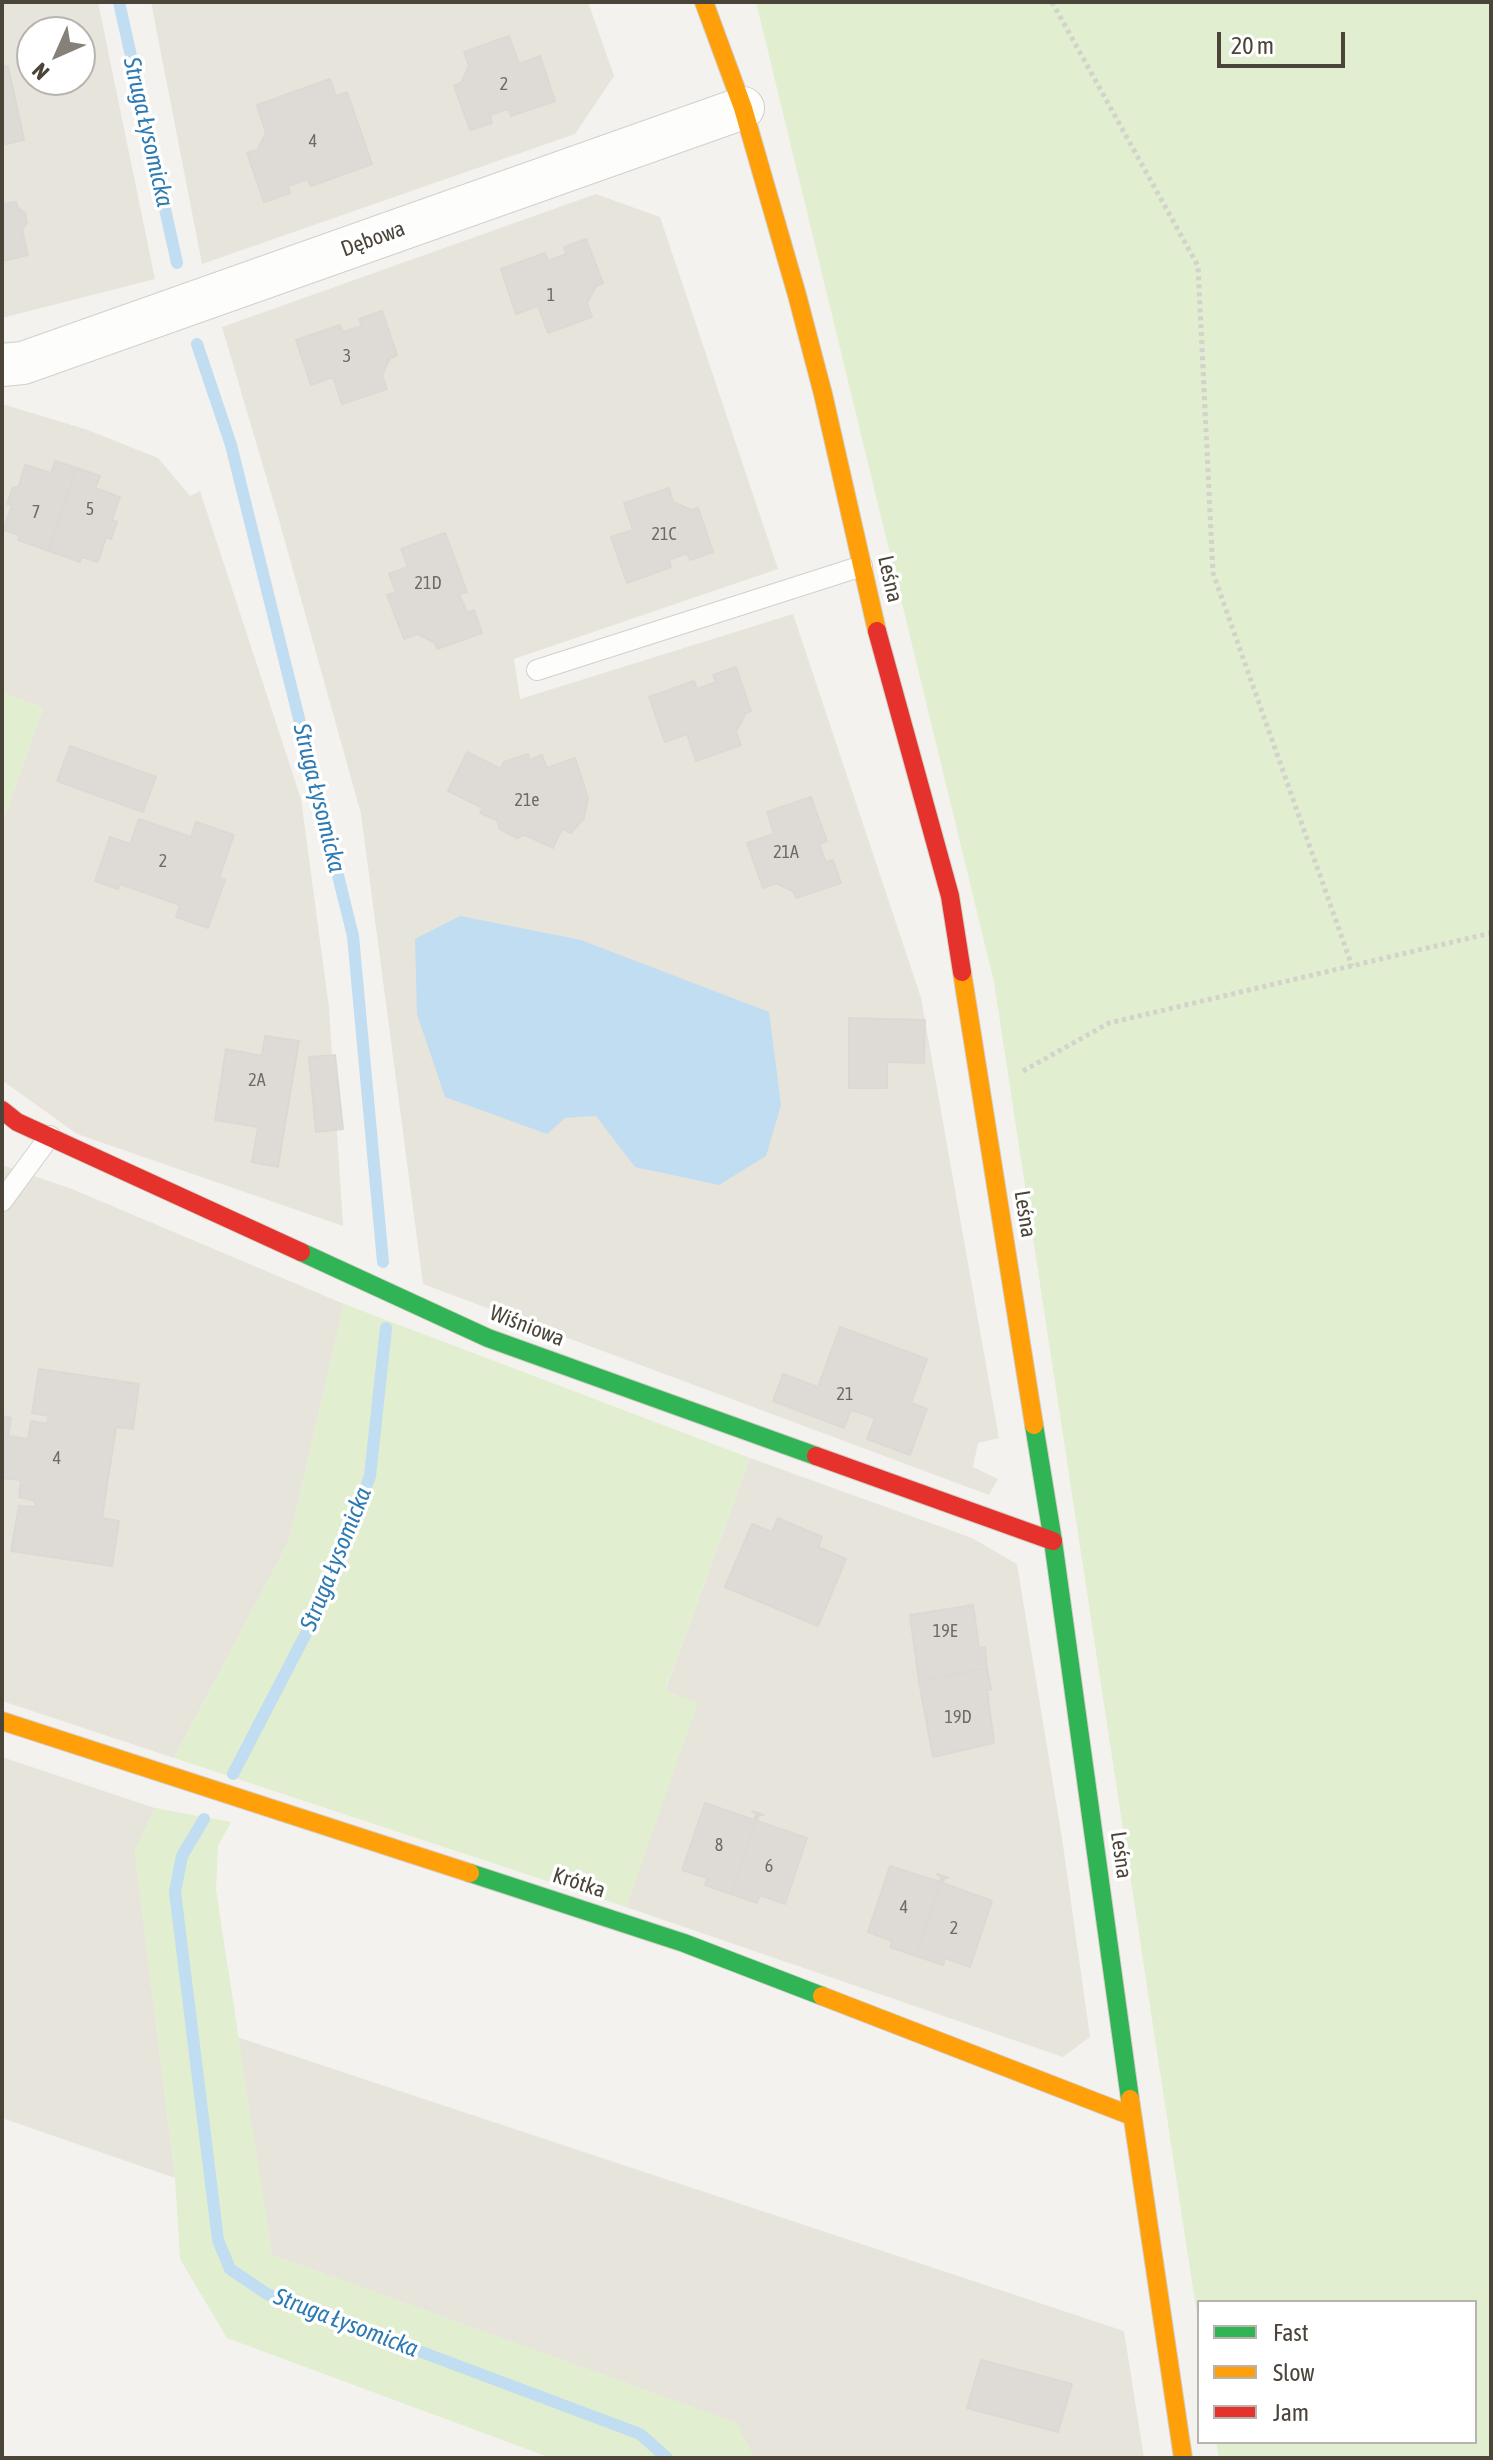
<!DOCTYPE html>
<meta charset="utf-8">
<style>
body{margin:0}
#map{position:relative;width:1493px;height:2460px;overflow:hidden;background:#f4f2ee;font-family:"Asap Condensed",sans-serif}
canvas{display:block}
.frame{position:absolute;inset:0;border:4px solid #4b4439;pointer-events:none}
.legend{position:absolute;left:1197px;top:2300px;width:280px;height:144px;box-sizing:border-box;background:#fff;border:2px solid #b7b4b0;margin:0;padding:10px 14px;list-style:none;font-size:24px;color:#4b4439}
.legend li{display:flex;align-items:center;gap:16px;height:40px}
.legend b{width:40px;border:2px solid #b7b4b0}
.north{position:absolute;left:16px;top:16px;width:80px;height:80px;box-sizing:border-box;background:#fff;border:2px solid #b7b4b0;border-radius:50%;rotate:225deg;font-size:22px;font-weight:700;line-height:32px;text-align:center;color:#4b4439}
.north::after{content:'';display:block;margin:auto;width:28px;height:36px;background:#868178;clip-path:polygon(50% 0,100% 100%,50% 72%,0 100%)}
.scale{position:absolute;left:1217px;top:32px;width:128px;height:36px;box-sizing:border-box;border:4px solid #4b4439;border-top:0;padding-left:10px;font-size:24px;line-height:28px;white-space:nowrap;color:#4b4439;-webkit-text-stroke:6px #fff;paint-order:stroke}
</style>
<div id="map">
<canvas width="1493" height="2460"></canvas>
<div class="frame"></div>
<ul class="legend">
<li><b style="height:10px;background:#30b455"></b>Fast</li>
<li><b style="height:10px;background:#ff9f0a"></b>Slow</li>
<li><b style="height:10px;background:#e5322d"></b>Jam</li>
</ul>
<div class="north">N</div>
<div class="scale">20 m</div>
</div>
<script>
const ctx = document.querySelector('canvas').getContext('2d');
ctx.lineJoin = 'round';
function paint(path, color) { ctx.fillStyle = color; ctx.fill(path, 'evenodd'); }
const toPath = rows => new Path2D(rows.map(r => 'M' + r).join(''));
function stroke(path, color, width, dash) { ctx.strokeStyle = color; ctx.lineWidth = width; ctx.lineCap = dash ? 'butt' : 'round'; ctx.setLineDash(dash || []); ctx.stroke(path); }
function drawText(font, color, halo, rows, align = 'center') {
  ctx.font = font + ' "Asap Condensed",sans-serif'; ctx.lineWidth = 7; ctx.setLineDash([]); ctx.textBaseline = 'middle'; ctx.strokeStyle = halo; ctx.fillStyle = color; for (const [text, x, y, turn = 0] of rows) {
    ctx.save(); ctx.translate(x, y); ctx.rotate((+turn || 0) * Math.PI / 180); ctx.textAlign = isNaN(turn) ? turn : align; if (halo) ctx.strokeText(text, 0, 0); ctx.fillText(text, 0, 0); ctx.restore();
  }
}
paint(toPath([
 [2,2,98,2,155,279,2,318],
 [32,32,80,32,80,80,32,80],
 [151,2,588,2,614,76,575,134,202,264],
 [596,194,660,217,778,569,514,659,520,699,793,614,921,998,999,1438,978,1443,973,1467,998,1479,989,1495,423,1284,361,814,279,520,222,327],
 [2,404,88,430,158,458,190,496,200,491,301,799,329,1008,343,1226,77,1134,3,1081,2,824,43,708,2,693],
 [2,1165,72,1189,344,1304,289,1541,174,1758,2,1701],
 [750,1458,972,1538,1017,1564,1062,1838,1090,2037,1063,2057,626,1907,697,1703,665,1691],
 [2,1757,155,1808,135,1851,175,2178,2,2118],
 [237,2037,1124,2331,1144,2458,754,2458,736,2423,272,2255]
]), '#e7e4dc');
paint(toPath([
 [756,2,1491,2,1491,2458,1219,2458,1216,2442,1475,2442,1475,2302,1199,2302,1199,2328,994,982],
 [2,693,43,708,2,824],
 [344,1304,750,1458,665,1690,698,1703,626,1907,174,1758,289,1541],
 [155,1808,231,1822,218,1846,216,1890,272,2255,737,2423,754,2458,551,2458,227,2338,180,2259,175,2178,135,1851]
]), '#e1eecf');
paint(toPath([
 [460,916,581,940,769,1012,781,1105,766,1156,719,1185,635,1167,596,1116,565,1118,547,1134,445,1097,417,1014,415,939]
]), '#c0ddf1');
stroke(toPath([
 [119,2,177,263],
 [197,344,231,445,353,936,383,1262],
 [233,1774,327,1593,370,1476,386,1328],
 [204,1819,182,1856,175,1892,218,2240,230,2269,267,2294,640,2434,667,2458]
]), '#c0ddf1', 12);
const building = toPath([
 [509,36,519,64,540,56,555,101,511,116,508,109,490,115,492,123,470,130,454,86,461,83,469,66,464,52,509,36],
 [8,66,24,140,2,145,2,67,8,66],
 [330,79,336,96,347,92,372,164,311,186,308,179,288,186,290,193,264,202,247,153,257,150,266,133,257,105,330,79],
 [16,202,18,208,25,213,27,223,22,230,28,255,2,261,2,204,16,202],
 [586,239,603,283,596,286,587,303,592,317,548,333,538,306,516,314,501,269,545,253,548,261,566,254,564,247,586,239],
 [382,311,397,355,390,358,382,375,387,389,342,404,333,377,311,385,296,340,340,325,343,332,362,326,359,319,382,311],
 [55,461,77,468,49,551,18,540,20,535,3,530,12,505,7,504,13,487,18,488,25,465,51,473,55,461],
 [77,468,100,476,95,488,120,497,112,520,117,522,111,539,106,537,98,562,82,557,80,562,49,551,77,468],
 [669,488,673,502,691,510,698,508,713,552,690,560,687,553,669,560,671,567,627,583,611,537,633,530,624,503,669,488],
 [445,533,467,592,459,594,467,613,474,610,482,633,437,649,435,643,418,634,404,639,387,595,396,592,389,574,408,567,401,549,445,533],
 [736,667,751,711,745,714,736,732,741,745,696,761,687,734,665,742,649,697,694,681,697,689,716,682,713,675,736,667],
 [70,746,156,777,143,812,57,781,70,746],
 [467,752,501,769,504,762,528,754,530,760,542,755,547,768,575,758,588,798,584,818,571,833,562,829,553,848,525,835,517,838,500,829,497,820,480,813,483,808,448,791,467,752],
 [811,797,827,841,819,844,826,862,833,860,841,883,796,898,794,892,776,883,763,888,747,843,774,834,767,812,811,797],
 [139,819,191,837,196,822,234,835,219,878,225,880,208,928,176,917,180,905,120,884,118,889,95,881,110,837,130,844,139,819],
 [849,1018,925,1020,924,1063,887,1062,887,1088,849,1088,849,1018],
 [265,1036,299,1041,278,1167,252,1162,258,1127,215,1120,226,1049,262,1056,265,1036],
 [335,1055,343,1129,316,1132,309,1057,335,1055],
 [840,1327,927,1359,911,1403,927,1409,910,1455,867,1439,875,1418,851,1410,844,1428,773,1401,783,1374,818,1387,840,1327],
 [39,1369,139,1384,133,1429,116,1427,102,1518,119,1521,112,1566,11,1551,19,1506,35,1507,35,1501,19,1497,21,1480,2,1478,2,1416,11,1418,8,1436,28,1439,31,1421,47,1424,49,1416,32,1413,39,1369],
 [778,1518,822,1537,818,1547,846,1559,818,1626,725,1587,752,1524,772,1532,778,1518],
 [973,1605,979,1648,985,1647,987,1668,919,1681,910,1615,973,1605],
 [987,1668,991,1690,987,1690,994,1743,933,1757,919,1681,987,1668],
 [705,1803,754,1820,756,1814,752,1811,758,1813,731,1894,705,1885,707,1878,682,1870,705,1803],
 [758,1813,764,1815,759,1815,757,1821,807,1838,785,1904,760,1895,757,1903,731,1894,758,1813],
 [890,1866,940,1882,941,1877,937,1874,943,1876,916,1956,890,1947,892,1941,868,1932,890,1866],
 [943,1876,949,1878,944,1878,943,1883,992,1901,970,1967,945,1958,943,1965,916,1956,943,1876],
 [981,2360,1072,2384,1058,2432,967,2408,981,2360]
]);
paint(building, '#dedbd6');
stroke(building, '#dcd9d4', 2);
const lane = toPath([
 [537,670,862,566],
 [2,1201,50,1136]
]);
const street = toPath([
 [2,365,23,363,743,108]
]);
const fast = toPath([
 [301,1252,488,1338,816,1456],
 [1034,1425,1053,1541,1130,2099],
 [470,1873,684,1943,822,1996]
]);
const slow = toPath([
 [704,2,743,108,797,295,823,394,877,631],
 [962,972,1034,1425],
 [2,1721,470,1873],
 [822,1996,1132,2116],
 [1130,2099,1183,2458]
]);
const jam = toPath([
 [877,631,950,896,962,972],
 [2,1110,17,1122,301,1252],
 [816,1456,1053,1541]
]);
stroke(lane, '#d2d0cb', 22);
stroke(street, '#d2d0cb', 44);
stroke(fast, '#d3cfc5', 20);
stroke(slow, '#d3cfc5', 20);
stroke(jam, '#d3cfc5', 20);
stroke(toPath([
 [1052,2,1198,266,1213,573,1352,966],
 [1023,1071,1109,1023,1491,933]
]), '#d3d2cc', 5, [4, 4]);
stroke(lane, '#fdfdfc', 20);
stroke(street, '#fdfdfc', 42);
stroke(fast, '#30b455', 18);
stroke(slow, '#ff9f0a', 18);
stroke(jam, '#e5322d', 18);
drawText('18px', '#706a61', null, [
 ["2",504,84],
 ["4",313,141],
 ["1",551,295],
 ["3",347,356],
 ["5",90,509],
 ["7",36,512],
 ["21C",664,534],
 ["21D",428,583],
 ["21e",527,800],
 ["21A",786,852],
 ["2",163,861],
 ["2A",257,1080],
 ["21",845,1394],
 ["4",57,1458],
 ["19E",945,1631],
 ["19D",958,1717],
 ["8",719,1845],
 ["6",769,1866],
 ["4",904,1907],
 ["2",954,1928]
]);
drawText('22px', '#4b4439', '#fff', [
 ["Dębowa",373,239,-20],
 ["Leśna",890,579,77],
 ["Leśna",1025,1214,81],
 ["Wiśniowa",527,1326,21],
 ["Leśna",1121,1855,82],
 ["Krótka",579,1883,18]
]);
drawText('italic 24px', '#2e7ab2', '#fff', [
 ["Struga Łysomicka",148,132,77],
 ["Struga Łysomicka",319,798,76],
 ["Struga Łysomicka",336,1559,-68],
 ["Struga Łysomicka",346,2323,21]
]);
</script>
